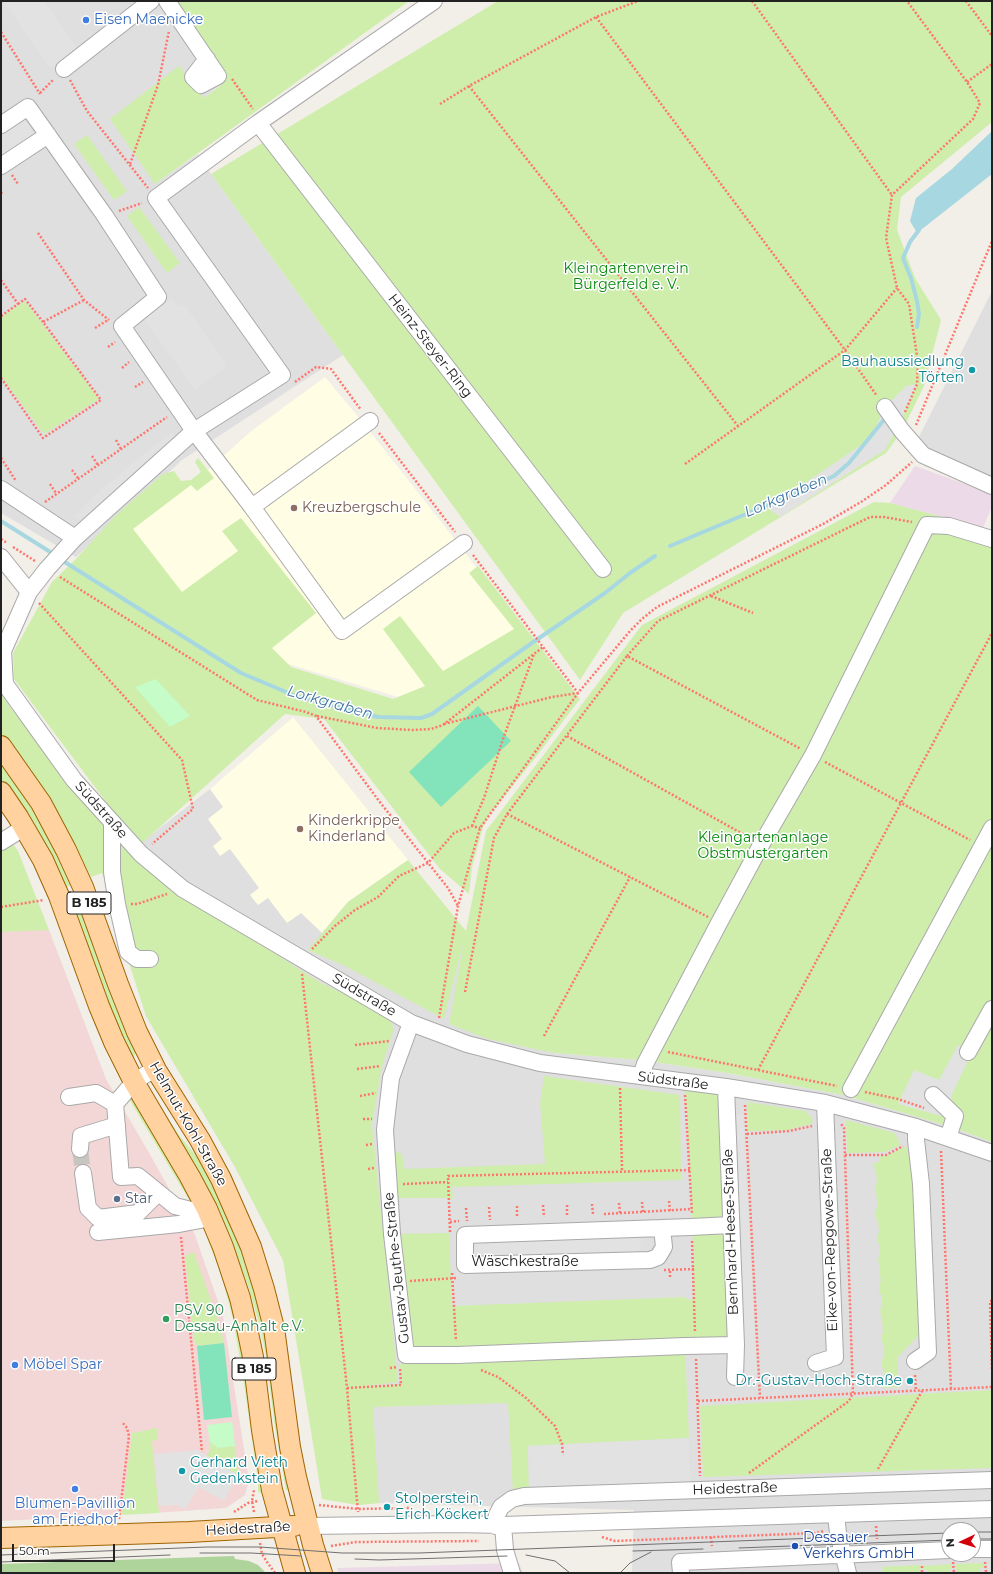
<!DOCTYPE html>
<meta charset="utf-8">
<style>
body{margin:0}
#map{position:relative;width:993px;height:1574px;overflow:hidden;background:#f2eee8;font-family:Montserrat,sans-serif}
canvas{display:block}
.frame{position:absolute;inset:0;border:2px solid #222;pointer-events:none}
.north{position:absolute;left:941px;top:1522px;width:40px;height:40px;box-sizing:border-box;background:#fff;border:1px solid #a7a7a7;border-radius:50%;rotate:266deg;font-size:11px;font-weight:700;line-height:16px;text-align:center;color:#222}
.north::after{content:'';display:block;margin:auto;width:14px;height:18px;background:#d30009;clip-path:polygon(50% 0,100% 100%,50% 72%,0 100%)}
.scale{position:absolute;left:12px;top:1544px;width:103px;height:18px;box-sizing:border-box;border:2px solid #222;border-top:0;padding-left:5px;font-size:12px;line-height:14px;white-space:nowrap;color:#222;-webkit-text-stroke:3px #fff;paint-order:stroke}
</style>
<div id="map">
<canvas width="993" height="1574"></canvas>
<div class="frame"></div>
<div class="north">N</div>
<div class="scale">50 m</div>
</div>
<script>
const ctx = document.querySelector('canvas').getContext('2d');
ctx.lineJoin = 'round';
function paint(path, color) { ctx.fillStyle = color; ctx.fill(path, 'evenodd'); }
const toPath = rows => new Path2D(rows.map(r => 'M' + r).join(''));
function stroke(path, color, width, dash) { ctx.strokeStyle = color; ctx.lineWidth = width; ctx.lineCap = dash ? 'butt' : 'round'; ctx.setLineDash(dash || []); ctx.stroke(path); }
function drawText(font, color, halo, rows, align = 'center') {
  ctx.font = font + ' Montserrat,sans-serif'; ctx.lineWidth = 3; ctx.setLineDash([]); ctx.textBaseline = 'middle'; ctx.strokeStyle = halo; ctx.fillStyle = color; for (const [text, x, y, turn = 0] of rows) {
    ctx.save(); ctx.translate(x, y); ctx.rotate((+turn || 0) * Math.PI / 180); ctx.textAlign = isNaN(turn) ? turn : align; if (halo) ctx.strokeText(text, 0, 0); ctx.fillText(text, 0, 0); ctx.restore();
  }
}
paint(toPath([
 [1,1,163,1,221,84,204,98,155,184,198,154,211,174,343,355,182,460,76,557,1,513],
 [992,292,992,480,915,445,990,295],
 [293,717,554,1053,641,1060,727,1073,843,1095,952,1127,992,1142,992,1573,632,1573,634,1510,379,1503,358,1505,285,1264,235,1167,146,1016,111,896,102,873,210,789],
 [949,1530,973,1530,973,1554,949,1554]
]), '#e0dfdf');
paint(toPath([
 [38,929,49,930,106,1079,148,1151,195,1235,223,1316,249,1481,245,1495,226,1508,169,1512,1,1521,1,932]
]), '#f3d7d7');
paint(toPath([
 [915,466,992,494,992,506,983,528,890,503],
 [519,1563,523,1573,339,1573,337,1568]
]), '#ecdae9');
paint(toPath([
 [325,377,365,425,460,546,522,628,427,689,398,697,268,658,88,559,208,470,250,432],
 [293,717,408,860,348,902,322,933,301,913,287,923,268,898,258,905,250,895,259,888,230,849,220,856,213,846,222,839,208,819,223,807,210,789]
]), '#fffee4');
paint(toPath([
 [163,1,409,1,155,184,110,119,179,66,204,98,221,85],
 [498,1,992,1,992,122,901,197,897,230,915,278,941,320,924,386,902,431,886,453,623,613,580,680,211,174],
 [87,135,127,191,114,200,74,144],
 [139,207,180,263,167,273,127,216],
 [25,301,99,399,44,434,1,376,1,317],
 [198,458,214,478,197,491,191,485,133,529,182,592,238,551,222,531,241,518,316,613,272,648,291,667,393,699,425,686,383,629,400,616,443,671,514,629,469,573,478,566,580,699,532,762,489,815,483,827,472,867,469,894,440,869,324,719,285,714,139,846,14,679,13,653,52,582,75,560,116,515,163,474,174,471,181,481,191,480,201,472,195,462],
 [874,502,890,503,992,530,992,1142,952,1127,843,1095,727,1073,641,1060,554,1053,488,1039,449,1024,464,940,444,1019,345,966,308,950,348,902,408,860,466,931,486,831,642,625],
 [1,693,9,706,103,822,194,902,321,983,371,1007,390,1020,394,1028,381,1070,372,1125,398,1382,359,1387,401,1384,400,1366,406,1355,392,1234,449,1233,452,1306,685,1297,688,1300,694,1299,692,1209,685,1083,726,1087,736,1345,685,1346,689,1438,528,1446,529,1491,513,1492,508,1403,373,1407,379,1503,358,1505,322,1499,283,1260,235,1167,146,1016,118,928,111,896,102,873,91,877,60,817,27,767,1,733],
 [1,761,31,804,73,884,64,888,23,808,1,780],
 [1,827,18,851,49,930,1,932],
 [77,896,136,1050,134,1058,132,1059,129,1057,68,899],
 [544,1076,680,1095,681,1180,452,1187,453,1199,397,1198,391,1150,402,1154,404,1169,545,1164,540,1103],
 [153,1096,179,1135,202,1163,209,1174,246,1258,264,1326,290,1490,286,1490,274,1421,266,1357,260,1327,248,1285,231,1244],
 [131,1098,134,1099,193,1202,191,1203,129,1099],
 [747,1102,805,1111,811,1117,813,1122,810,1124,788,1130,748,1131],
 [846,1120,891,1132,895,1134,901,1145,885,1152,847,1153],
 [906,1146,917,1184,921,1333,897,1358,899,1387,883,1388,883,1385,885,1384,884,1368,882,1368,882,1359,884,1359,884,1343,881,1343,881,1334,883,1333,882,1318,881,1318,880,1309,882,1308,881,1294,879,1294,879,1283,881,1282,878,1258,880,1257,879,1243,877,1243,877,1234,879,1233,878,1219,876,1219,876,1209,878,1208,875,1184,877,1183,876,1169,874,1169,874,1163,879,1162,879,1156,886,1156],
 [207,1238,211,1243,223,1269,241,1341,262,1483,261,1493,258,1492,258,1481,243,1377,233,1319,221,1274],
 [194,1252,220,1326,224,1343,197,1346,194,1340,185,1256],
 [992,1390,992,1468,703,1477,700,1406],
 [157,1428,158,1440,152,1441,159,1513,122,1515,132,1433],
 [210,1442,218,1448,235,1446,238,1475,207,1456,210,1449],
 [984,1563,984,1568,980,1568,980,1572,957,1573,957,1570,956,1570,955,1564],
 [952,1564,952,1569,949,1569,949,1573,928,1573,928,1570,924,1570,924,1566],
 [921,1565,920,1573,883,1573,882,1567]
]), '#cfeeac');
paint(toPath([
 [234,1556,235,1559,249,1561,258,1565,266,1573,1,1573,1,1564]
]), '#aed39b');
paint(toPath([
 [156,679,190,716,170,727,135,687],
 [232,1422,235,1446,218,1448,210,1442,207,1425]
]), '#c5fcc7');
paint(toPath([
 [478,706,511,741,441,807,409,772],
 [224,1343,232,1417,204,1420,197,1346]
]), '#83e4bb');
paint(toPath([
 [3,1,44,1,78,49,50,68],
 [20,121,24,121,30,124,32,132,28,138,1,156,1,131],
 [172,298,178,307,184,304,227,366,195,390,144,319],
 [917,384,898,427,885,450,780,517,768,508,870,439,885,407,906,386],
 [172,432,178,441,129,478,110,495,84,522,74,516,103,488,136,460],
 [958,1045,972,1052,953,1092,945,1117,898,1104,914,1070,939,1080],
 [743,1114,757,1378,745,1378,732,1116],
 [400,1198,448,1198,449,1233,401,1233],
 [640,1232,641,1254,475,1257,475,1240],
 [689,1438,690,1484,529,1491,528,1446],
 [198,1450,238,1475,224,1501,199,1487,185,1509,176,1505,159,1506,154,1454]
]), '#e2e2e2');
paint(toPath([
 [992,131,992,174,917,233,910,221,916,198,952,169]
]), '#a7d7e1');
stroke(toPath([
 [917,327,919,314,917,301,911,278,903,258,910,242,919,230],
 [1,521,55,555],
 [670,546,803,490,834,476,849,463,883,421],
 [60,559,241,673,298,697,378,717,421,718,432,714,529,645,605,593,630,573,655,556]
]), '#a7d7e1', 4);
stroke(toPath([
 [80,1149,83,1173]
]), '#c8c5c0', 16, [16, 8]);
const minor = toPath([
 [167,1,218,76,201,85,193,77,207,59],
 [64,69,151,1],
 [258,123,603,569],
 [1,125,28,107,105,216,158,297,122,326,194,431,252,507,342,631,464,543],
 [1,166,48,135],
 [885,407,902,431,923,455,992,486],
 [1,489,75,538,194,431,282,375,156,198,258,123,434,1],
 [252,507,370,421],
 [75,538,47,569,29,592,3,651,5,684,74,780,141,854,183,889,411,1023,467,1044,540,1063,726,1087,825,1103,916,1127,992,1153],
 [1,557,29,592],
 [112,822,112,872,117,904,128,952,137,959,150,959],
 [1,842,25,827],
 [411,1023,391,1078,385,1130,392,1234,406,1355,457,1355,685,1346,736,1345],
 [968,1052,992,1009],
 [156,1070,148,1073,134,1082,115,1104,121,1177,138,1176,175,1206,191,1210,207,1209],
 [641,1076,645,1064,719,923,761,845,813,755,927,525,949,526,992,539],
 [726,1087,736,1345,735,1377],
 [851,1089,992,828],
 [933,1095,955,1116,948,1138],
 [69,1097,96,1093,115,1104],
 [80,1149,81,1136,117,1125],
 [83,1173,88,1208,98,1218,138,1213,158,1193],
 [662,1228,664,1247,658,1257,650,1260,465,1265,465,1235,662,1228,691,1227,731,1225],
 [98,1232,179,1224,211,1218],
 [915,1361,928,1352,921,1184,916,1140,916,1127],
 [816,1363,835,1357,825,1103],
 [836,1515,838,1533,848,1573],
 [503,1525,505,1550,512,1573],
 [308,1526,455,1524,503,1525,992,1509],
 [495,1526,497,1515,501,1507,512,1499,524,1496,992,1480],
 [973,1549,992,1549],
 [681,1573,680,1562,949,1550]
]);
const major = toPath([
 [1,746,41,803,66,850,83,887,118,984,137,1032,156,1070,200,1140,221,1179,251,1247,264,1289,274,1328,290,1447,296,1477,313,1545,322,1573],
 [1,792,18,817,43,860,59,896,99,1006,114,1042,134,1082,190,1177,207,1209,223,1247,240,1298,247,1328,253,1357,262,1430,272,1490,295,1573],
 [1,1538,189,1532,294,1526]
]);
stroke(minor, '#a9a9a9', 18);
stroke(major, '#9f6400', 22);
stroke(toPath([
 [752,1,892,195],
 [966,1,992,36],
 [596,17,845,350,877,396],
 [1,32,40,94],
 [232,79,253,109],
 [70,80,87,111,148,188],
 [967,82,992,64],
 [469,86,738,426],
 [40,93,54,79],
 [440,104,469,86,596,17,638,1],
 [130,164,158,85,169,31],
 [12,175,18,184],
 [1,192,3,195],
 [119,211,142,203],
 [38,233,84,300,109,320],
 [1,280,18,304,1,316],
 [18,304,25,299,43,322],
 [95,328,108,320],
 [108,347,115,342],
 [122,368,129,362],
 [1,378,43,438,101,400,43,322,84,300],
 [295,382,316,367,331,369,361,410],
 [135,387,143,382],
 [905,412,917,384,918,362,909,304,897,288,886,238,892,195,973,119,980,103,967,82,907,1],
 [916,425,992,241],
 [379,433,455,532],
 [116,440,121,449],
 [92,456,98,465],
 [1,458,16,481],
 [685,464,845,350,897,288],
 [72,470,78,478],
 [50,484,56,493],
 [45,502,167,417],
 [1,539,7,543],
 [13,547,35,561],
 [473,555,578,693],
 [60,577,257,700,306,712,316,716,379,801,448,888,458,906],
 [711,596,753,613],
 [39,603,182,760,193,809,152,844],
 [627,656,658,621,870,517,884,517,912,522],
 [317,716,377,728,412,730,431,729,443,725,543,647],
 [444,724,552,697,578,693],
 [567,736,750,838],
 [825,762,970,840],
 [507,814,708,917],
 [472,826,484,798,503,739,534,654],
 [131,904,137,904,167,894],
 [1,907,44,900],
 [312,949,335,926,355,910,378,897,399,876,428,863,454,833,472,826,480,828],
 [302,974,347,1388,358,1512],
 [465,992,494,838,507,814,627,656,801,749],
 [439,1018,458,906,480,828,578,693,630,631,642,619,657,607,823,524,861,502,886,485,912,462],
 [544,1036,630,877],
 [355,1045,389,1041],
 [668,1052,837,1086],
 [357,1069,380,1066],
 [758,1070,992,633],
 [620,1088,622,1171],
 [865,1092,898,1099,924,1108],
 [685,1095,692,1214],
 [360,1096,376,1093],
 [745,1105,760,1398],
 [363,1119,372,1119],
 [747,1134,789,1131,812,1126],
 [366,1145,372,1144],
 [941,1151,951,1390],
 [845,1155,886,1155,903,1146],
 [368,1169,374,1168],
 [403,1184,448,1182],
 [669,1201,670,1211],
 [642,1202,643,1212],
 [619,1203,620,1213],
 [592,1204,593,1214],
 [543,1205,544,1217],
 [567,1205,567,1216],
 [517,1206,517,1218],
 [489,1207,490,1220],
 [466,1208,467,1221],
 [604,1214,692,1209],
 [450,1222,459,1221],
 [450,1232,448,1176,690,1170],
 [181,1237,202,1452],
 [692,1241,695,1332],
 [664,1270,694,1269],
 [452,1273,456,1341],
 [670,1277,670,1270],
 [410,1281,457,1278],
 [992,1301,990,1301,992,1370],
 [696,1359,700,1476],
 [390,1368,398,1367],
 [481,1370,498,1377,526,1398,555,1426,562,1444,563,1455],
 [915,1375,916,1391],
 [347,1388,401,1385,400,1368],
 [698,1401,992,1387],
 [878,1469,922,1391],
 [749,1473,849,1401,853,1393,844,1128,841,1124],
 [319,1505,358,1509,411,1508],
 [234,1512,248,1503,258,1501],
 [254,1512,252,1501,254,1490],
 [119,1519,129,1436,127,1428,122,1422],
 [876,1526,877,1539],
 [602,1537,615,1541,816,1533,824,1531],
 [711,1537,712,1546],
 [260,1543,262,1554,267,1562,275,1573],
 [331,1546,356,1542,479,1541],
 [953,1562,954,1573],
 [985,1562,986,1572],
 [922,1566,922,1573]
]), '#ff756c', 2.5, [2, 2]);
stroke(minor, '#fff', 16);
stroke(major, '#ffd2a0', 20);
stroke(toPath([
 [973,1532,992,1532],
 [973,1539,992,1539],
 [739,1548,949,1540],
 [633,1551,703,1549],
 [200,1553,251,1553,301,1556],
 [1,1555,207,1547,260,1547,342,1553,419,1553,949,1533],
 [526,1555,555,1561,570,1573],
 [355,1559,379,1560,507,1556],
 [1,1562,170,1555],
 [620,1573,630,1563,651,1552]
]), '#707070', 1);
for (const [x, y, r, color] of [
 [86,20,4,"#3f7fe0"],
 [972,370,4,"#0f9aa8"],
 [294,508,4,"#8d6e63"],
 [300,829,4,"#8d6e63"],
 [117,1199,4,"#5c6f8a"],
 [166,1319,4,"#2e9e5b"],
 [15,1365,4,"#3f7fe0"],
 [910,1381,4,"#0f9aa8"],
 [182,1471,4,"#0f9aa8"],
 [75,1489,4,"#3f7fe0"],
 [387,1507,4,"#0f9aa8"],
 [795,1546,4,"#1a4fb4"]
]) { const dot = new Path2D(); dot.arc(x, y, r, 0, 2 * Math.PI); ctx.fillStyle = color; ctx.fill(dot); stroke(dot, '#fff', 1.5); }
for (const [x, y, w] of [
 [89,903,44],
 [254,1369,44]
]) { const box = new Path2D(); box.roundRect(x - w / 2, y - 11, w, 22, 3); ctx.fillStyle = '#fff'; ctx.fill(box); stroke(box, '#222', 1); }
drawText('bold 13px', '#222', null, [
 ["B 185",89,903],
 ["B 185",254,1369]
]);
drawText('14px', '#366cbe', '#fff', [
 ["Eisen Maenicke",94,20],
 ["Möbel Spar",23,1365],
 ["Blumen-Pavillion",75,1504,"center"],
 ["am Friedhof",75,1520,"center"]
], 'left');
drawText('14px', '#06890c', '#fff', [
 ["Kleingartenverein",626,269],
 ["Bürgerfeld e. V.",626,285],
 ["Kleingartenanlage",763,838],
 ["Obstmustergarten",763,854]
]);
drawText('14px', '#222', '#fff', [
 ["Heinz-Steyer-Ring",430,346,52],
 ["Südstraße",101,810,48],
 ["Südstraße",364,995,30],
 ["Südstraße",673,1081,7],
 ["Helmut-Kohl-Straße",188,1124,60],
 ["Bernhard-Heese-Straße",731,1232,-92],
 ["Eike-von-Repgowe-Straße",830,1240,-92],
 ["Wäschkestraße",525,1262],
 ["Gustav-Jeuthe-Straße",397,1268,-96],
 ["Heidestraße",735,1489,-2],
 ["Heidestraße",248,1529,-3]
]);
drawText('14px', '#0d838f', '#fff', [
 ["Bauhaussiedlung",964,362],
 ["Törten",964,378],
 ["Dr.-Gustav-Hoch-Straße",902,1381],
 ["Gerhard Vieth",190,1463,"left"],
 ["Gedenkstein",190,1479,"left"],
 ["Stolperstein,",395,1499,"left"],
 ["Erich Köckert",395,1515,"left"]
], 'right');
drawText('14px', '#785e54', '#fff', [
 ["Kreuzbergschule",302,508],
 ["Kinderkrippe",308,821],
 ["Kinderland",308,837]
], 'left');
drawText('14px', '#4e5e75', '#fff', [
 ["Star",125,1199]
], 'left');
drawText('14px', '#27864d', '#fff', [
 ["PSV 90",174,1311],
 ["Dessau-Anhalt e.V.",174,1327]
], 'left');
drawText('14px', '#164399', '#fff', [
 ["Dessauer",803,1538],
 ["Verkehrs GmbH",803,1554]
], 'left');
drawText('italic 15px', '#4278a7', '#fff', [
 ["Lorkgraben",786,496,-23],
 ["Lorkgraben",330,703,16]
]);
</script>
